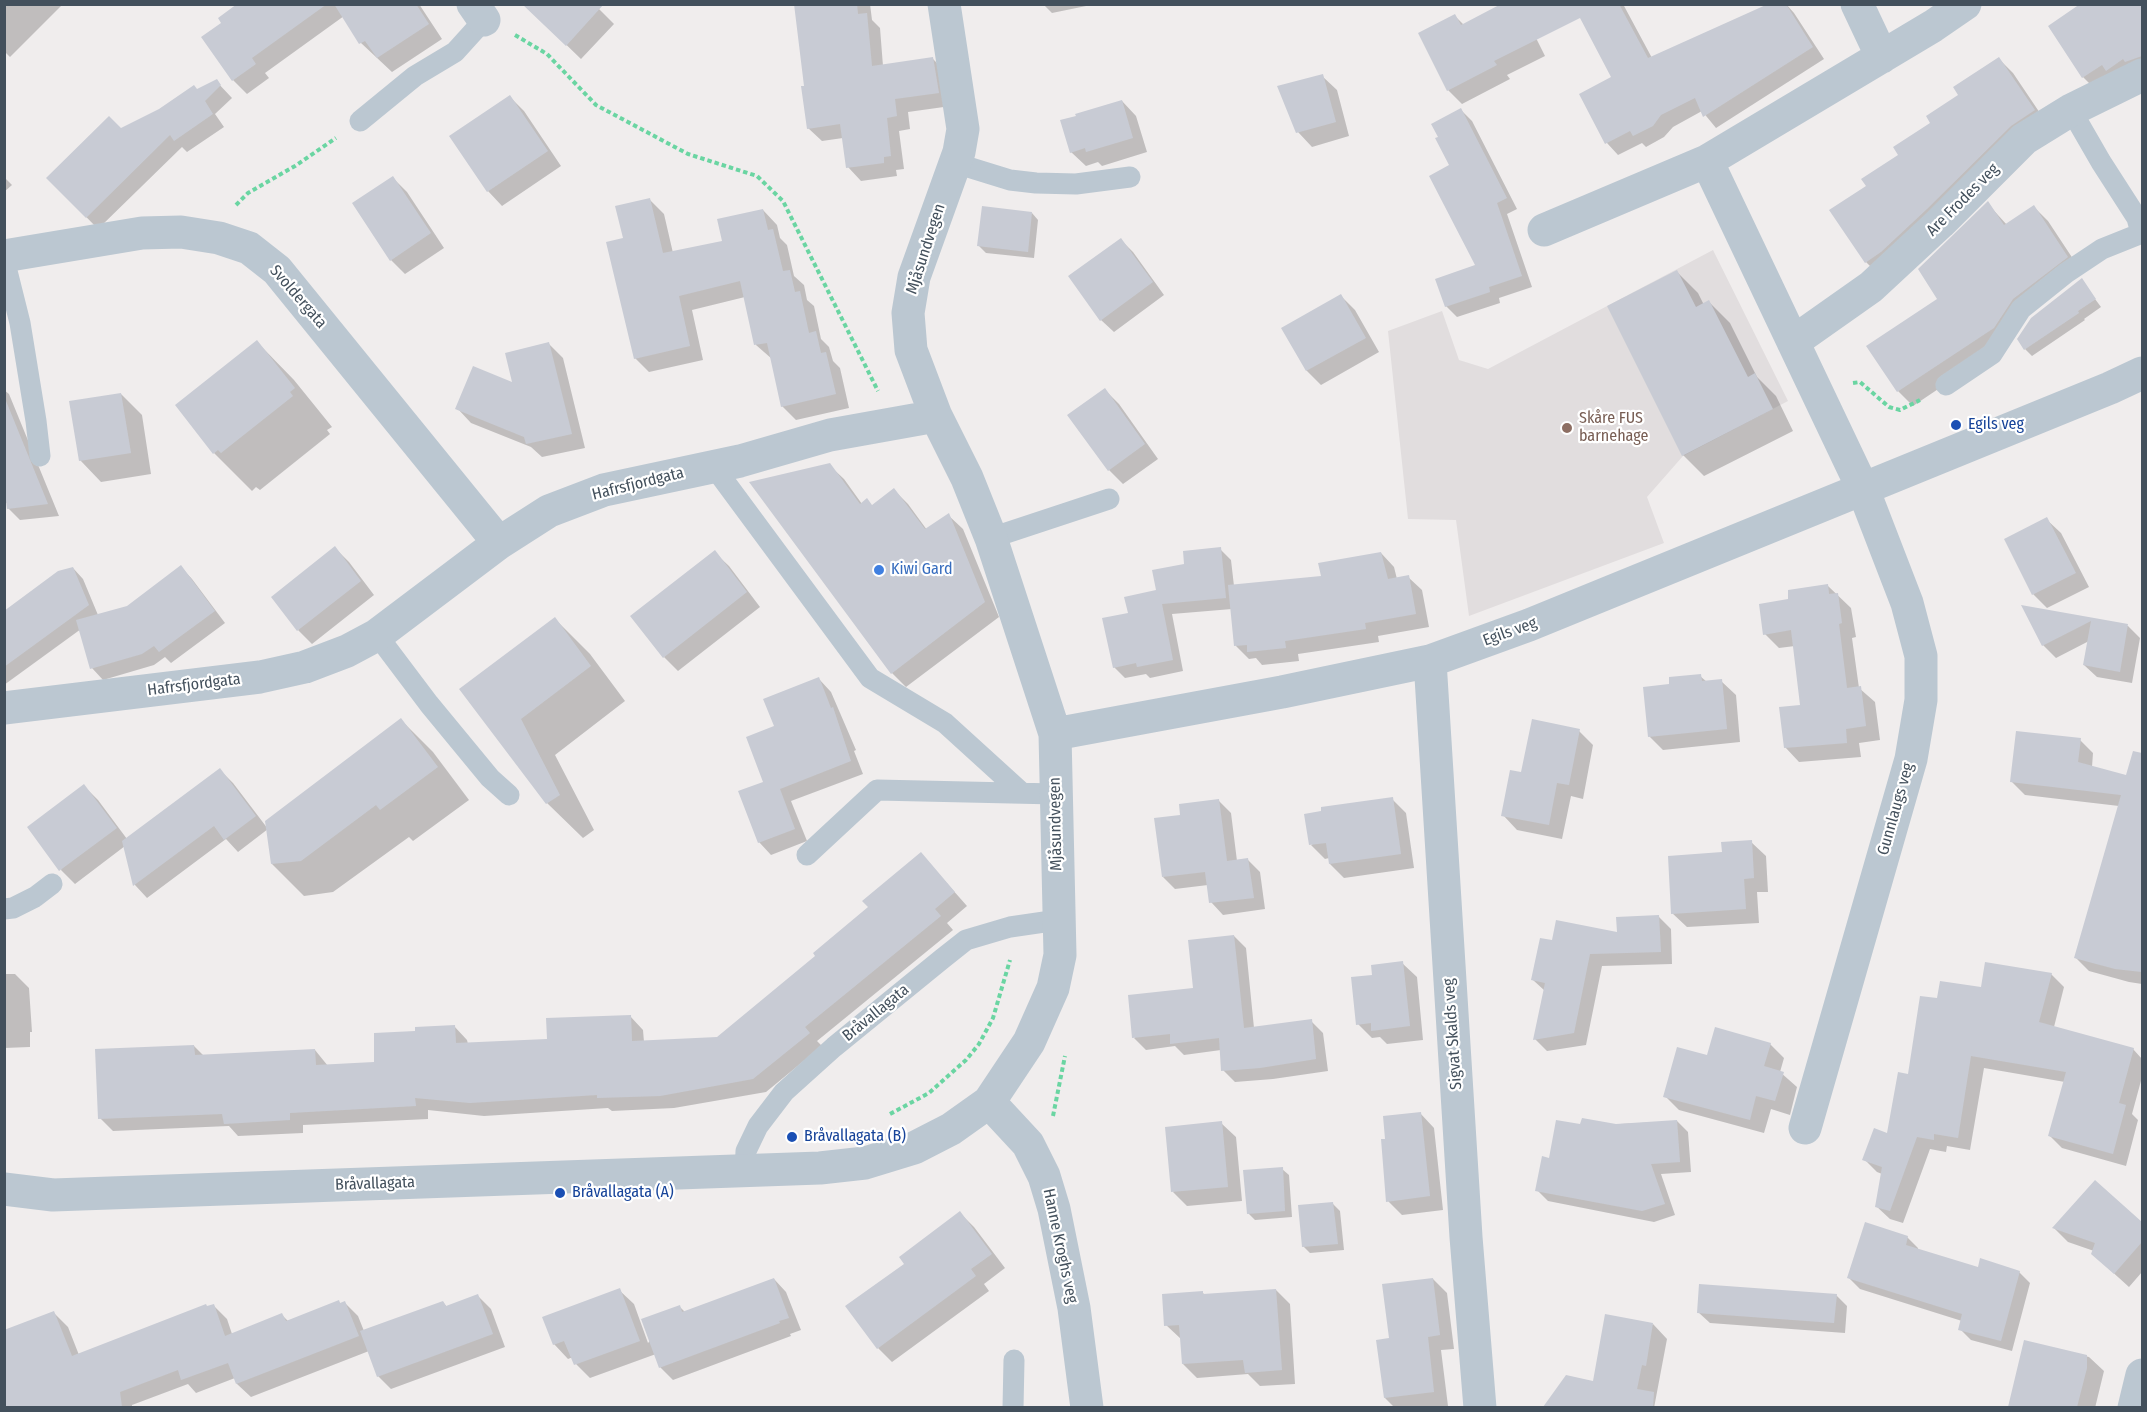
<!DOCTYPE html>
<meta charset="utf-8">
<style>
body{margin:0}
#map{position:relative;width:2147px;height:1412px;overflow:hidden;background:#f0eded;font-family:"Fira Sans Condensed",sans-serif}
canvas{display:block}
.frame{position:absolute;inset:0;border:6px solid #43505c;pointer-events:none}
</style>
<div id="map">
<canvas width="2147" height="1412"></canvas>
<div class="frame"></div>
</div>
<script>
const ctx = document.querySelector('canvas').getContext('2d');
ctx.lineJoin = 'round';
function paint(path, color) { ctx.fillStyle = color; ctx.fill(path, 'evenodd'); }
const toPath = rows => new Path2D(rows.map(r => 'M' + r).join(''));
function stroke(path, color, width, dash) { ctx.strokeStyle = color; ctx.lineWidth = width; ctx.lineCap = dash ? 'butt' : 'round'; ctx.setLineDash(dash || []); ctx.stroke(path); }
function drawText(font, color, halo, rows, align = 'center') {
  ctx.font = font + ' "Fira Sans Condensed",sans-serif'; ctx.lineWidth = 4.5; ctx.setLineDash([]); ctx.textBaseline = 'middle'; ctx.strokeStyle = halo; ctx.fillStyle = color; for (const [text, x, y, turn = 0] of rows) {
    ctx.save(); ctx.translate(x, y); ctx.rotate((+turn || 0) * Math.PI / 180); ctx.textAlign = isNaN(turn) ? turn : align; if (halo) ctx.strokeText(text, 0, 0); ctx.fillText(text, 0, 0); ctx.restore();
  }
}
paint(toPath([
 [1713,250,1788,401,1683,456,1647,497,1664,543,1469,616,1456,520,1408,519,1388,331,1442,311,1459,360,1488,369]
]), '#e1ddde');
paint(toPath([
 [4,4,63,4,10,57,4,51],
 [250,4,419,4,442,39,392,72,361,43,344,16,265,73,269,78,247,94,233,80],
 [594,4,614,24,581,59,552,31],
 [795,4,870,4,872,20,880,28,883,66,933,59,946,72,951,106,908,112,910,129,899,131,904,169,896,170,897,176,861,181,848,167,843,138,822,141,808,128,806,87],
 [1043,4,1091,4,1091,5,1052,13],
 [1574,4,1623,4,1652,58,1786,4,1794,13,1824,59,1716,128,1702,111,1673,127,1664,137,1646,147,1642,143,1618,155,1607,143,1581,94,1613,78],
 [2097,4,2142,4,2142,71,2097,91,2083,77],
 [1455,16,1464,25,1525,16,1545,56,1507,75,1510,79,1462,104,1448,90],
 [1999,59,2013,73,2048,125,1880,276,1866,262,1868,186],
 [1322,76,1337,90,1349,136,1312,147,1298,132],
 [216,81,232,98,215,114,224,127,187,152,182,147,98,229,48,178,121,130],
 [510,97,524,111,561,166,502,206,488,191,451,137],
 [1122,101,1136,116,1147,152,1102,166,1098,162,1086,166,1071,152,1078,117],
 [1461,110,1472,121,1517,209,1507,214,1532,287,1499,298,1500,303,1457,317,1446,306,1477,266,1451,166],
 [4,177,12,185,4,192],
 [393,178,407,192,444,248,405,274,391,260],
 [649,199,664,214,673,253,724,242,763,210,777,225,780,238,787,245,794,276,804,285,807,300,814,306,821,339,829,347,833,361,840,368,849,408,796,420,782,406,772,359,756,345,745,297,692,310,703,360,649,372,635,358,625,239],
 [1988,204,2007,225,2034,207,2048,221,2081,271,2027,313,2008,342,1913,406,1898,391,1868,346,1940,299],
 [1032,213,1038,220,1034,258,986,253,979,246],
 [1121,240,1133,252,1164,295,1114,332,1101,320],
 [1677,272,1698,293,1704,305,1709,302,1730,323,1757,377,1776,396,1793,431,1704,476,1683,455],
 [2081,280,2101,307,2084,319,2085,320,2032,356,2025,349],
 [1341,296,1355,310,1379,352,1321,385,1307,371,1283,328],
 [257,342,294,380,332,427,327,430,330,434,260,490,256,487,252,491,214,453],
 [549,344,563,358,585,448,542,457,531,447,471,423,457,408,514,385],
 [4,390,9,394,59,516,20,520,8,508,8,504,4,501],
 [1105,390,1119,404,1158,459,1123,484,1109,470],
 [121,394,142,415,151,474,101,482,80,460],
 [829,465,844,479,862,504,873,506,894,490,908,504,927,530,948,515,963,529,999,617,906,687,892,673,751,483],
 [2046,519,2061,533,2089,587,2047,608,2033,594],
 [335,548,349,562,374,595,312,644,298,630],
 [1220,549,1231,560,1234,586,1322,577,1381,553,1394,567,1397,579,1408,577,1422,590,1429,627,1378,636,1379,642,1298,654,1299,661,1262,665,1256,658,1249,659,1236,646,1232,609,1172,614,1183,671,1150,678,1146,674,1125,678,1114,667,1129,614,1186,566],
 [714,552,729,566,760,607,678,671,664,657],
 [181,567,192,579,225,623,171,663,165,657,154,665,103,680,92,668,81,629,4,685,4,612,73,568,83,579,98,615,128,607],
 [1828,586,1851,608,1856,637,1852,638,1859,688,1875,702,1880,740,1859,743,1861,757,1799,762,1785,747,1802,706,1795,646,1779,648,1765,634,1790,601],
 [2024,607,2128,626,2140,638,2132,683,2097,677,2084,665,2089,641,2056,658,2043,645],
 [555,619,590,654,625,701,555,755,594,830,583,838,547,803,461,689],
 [1700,676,1707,682,1721,681,1736,695,1740,742,1663,750,1649,736,1671,686],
 [819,679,831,692,856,750,854,751,863,774,791,801,807,841,771,855,759,842,776,727],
 [401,720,433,752,469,800,413,841,409,837,333,892,304,896,272,864,268,829,238,852,226,839,147,898,135,885,125,846,75,884,61,870,84,786,98,800,127,839,220,770,233,783,268,829],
 [1579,731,1593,745,1583,799,1571,796,1562,839,1517,830,1503,815,1522,774],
 [2080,740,2093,753,2092,767,2142,781,2142,984,2129,982,2089,971,2076,958,2119,806,2025,795,2012,782],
 [1392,799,1406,813,1414,868,1344,878,1330,864,1329,858,1325,859,1311,845],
 [1219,801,1231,813,1237,861,1248,860,1260,872,1265,909,1223,915,1211,902,1208,885,1175,889,1163,877],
 [1751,842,1766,856,1768,892,1757,892,1759,923,1687,927,1672,913,1723,854],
 [921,854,967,906,947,923,953,930,817,1041,822,1046,766,1092,674,1108,612,1111,608,1108,484,1116,428,1110,428,1119,303,1125,303,1133,238,1136,229,1126,113,1131,100,1118,194,1046,204,1056,315,1050,328,1066,376,1063,416,1032,454,1026,467,1040,468,1044,549,1041,630,1016,643,1030,644,1042,718,1038,817,957,870,908],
 [1659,917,1671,929,1672,964,1602,966,1586,1045,1547,1051,1535,1039,1545,991,1533,980,1553,942,1618,934],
 [1234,936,1246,948,1254,1028,1311,1021,1323,1033,1328,1071,1273,1079,1235,1082,1223,1070,1221,1050,1184,1055,1175,1046,1146,1050,1134,1038,1195,990],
 [1402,963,1417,977,1423,1040,1387,1044,1380,1037,1372,1038,1358,1024,1374,977],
 [4,974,15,974,29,988,32,1032,30,1032,30,1047,4,1048],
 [2051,974,2064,987,2054,1027,2133,1049,2142,1059,2142,1077,2132,1114,2138,1120,2126,1166,2062,1148,2049,1135,2065,1082,1984,1068,1970,1150,1947,1146,1946,1152,1930,1149,1903,1223,1890,1219,1876,1206,1882,1174,1877,1172,1864,1159,1888,1135,1938,1000],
 [1770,1044,1784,1058,1780,1072,1797,1087,1790,1115,1771,1109,1764,1133,1679,1110,1665,1096,1708,1057],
 [1420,1113,1434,1128,1443,1210,1402,1215,1388,1201,1387,1140],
 [1677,1121,1688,1132,1691,1172,1661,1174,1675,1215,1654,1222,1548,1201,1537,1190,1551,1160,1582,1126],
 [1221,1123,1236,1137,1242,1201,1187,1206,1173,1192],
 [1282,1169,1289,1175,1292,1217,1255,1220,1248,1213],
 [2096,1182,2142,1224,2142,1272,2129,1287,2108,1268,2094,1251,2068,1242,2054,1228],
 [1333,1204,1340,1211,1344,1250,1310,1253,1303,1246],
 [960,1213,974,1227,1005,1268,984,1284,989,1291,892,1362,878,1348,906,1264],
 [1907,1237,1918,1248,1918,1250,1979,1269,2019,1272,2030,1283,2012,1351,1971,1340,1960,1329,1962,1321,1860,1289,1849,1278],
 [774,1279,786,1292,801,1330,790,1334,791,1336,673,1380,660,1367,656,1354,590,1378,576,1364,573,1357,568,1359,554,1344,619,1290,634,1304,648,1343,679,1306,685,1312],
 [1433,1279,1447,1293,1454,1349,1441,1350,1448,1406,1395,1408,1385,1398,1390,1339],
 [1276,1290,1290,1304,1295,1384,1260,1386,1248,1374,1197,1378,1183,1364,1181,1339,1166,1325,1202,1292,1205,1295],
 [1836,1295,1847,1306,1845,1333,1710,1323,1698,1312],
 [478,1296,491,1309,505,1347,391,1389,378,1376,369,1351,251,1397,237,1384,235,1378,196,1393,188,1384,132,1405,132,1408,88,1408,83,1380,18,1405,54,1313,68,1327,79,1355,213,1305,227,1319,232,1334,282,1315,289,1322,339,1302,341,1304,345,1303,358,1316,364,1331,443,1302,447,1307],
 [1653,1324,1667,1339,1654,1408,1545,1408,1566,1377,1594,1382],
 [2025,1341,2089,1357,2104,1371,2095,1408,2010,1408]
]), '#0003');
paint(toPath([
 [237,4,327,4,252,58,256,64,232,81,201,37,221,23,218,18],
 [334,4,416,4,429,24,377,58,365,41,359,44],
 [522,4,604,4,566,46],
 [794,4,857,4,858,14,867,13,872,66,933,57,939,93,895,99,897,116,887,118,891,156,884,157,884,163,846,168,840,124,807,129,801,86,804,86],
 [1501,4,1619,4,1648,58,1768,4,1786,4,1813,47,1703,117,1695,98,1661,115,1653,126,1633,136,1630,131,1605,144,1579,94,1611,77,1580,18,1494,61,1497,65,1447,91,1418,33,1455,14,1461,25],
 [2080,4,2142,4,2142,56,2125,62,2123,59,2106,71,2102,65,2082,78,2048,26],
 [1999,57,2035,110,2011,126,1927,209,1881,252,1865,263,1829,210,1866,186,1861,179,1898,155,1893,147,1930,123,1926,116,1958,95,1953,87],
 [1323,74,1336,122,1296,133,1277,86],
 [217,79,221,85,205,101,213,114,174,141,170,135,86,218,46,178,109,116,121,128,159,109,194,85,197,89],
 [510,95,548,151,487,192,449,136],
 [1122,100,1133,138,1086,152,1085,148,1070,153,1060,120,1076,116,1075,114],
 [1461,108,1507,198,1497,203,1522,276,1489,287,1490,292,1445,307,1435,279,1475,265,1429,176,1449,165,1435,138,1438,137,1431,124],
 [393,176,431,233,390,261,352,203],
 [650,198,663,253,722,241,717,219,763,209,768,230,773,229,783,271,790,270,795,292,800,291,809,333,816,331,821,353,826,352,836,394,781,407,767,343,754,345,740,281,679,296,690,346,634,359,606,242,623,238,615,206],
 [1988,201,2004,225,2034,205,2068,257,2013,299,1994,328,1897,392,1866,346,1937,299,1918,269],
 [982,206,1032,212,1028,252,977,246],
 [1121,238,1153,282,1100,321,1068,276],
 [1677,270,1696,307,1709,300,1748,377,1755,373,1773,409,1682,456,1607,306],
 [2082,278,2096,299,2078,311,2079,313,2024,350,2017,339,2031,318],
 [1341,294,1366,338,1306,371,1281,328],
 [257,340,295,388,290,392,293,396,221,453,218,450,213,454,175,405],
 [549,342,572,434,526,444,524,437,455,409,473,366,512,382,505,353],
 [1105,388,1145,444,1108,471,1067,415],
 [121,393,131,453,79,461,69,401],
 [4,401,6,401,48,504,7,509,4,484],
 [830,463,860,504,867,498,872,505,894,488,925,529,949,513,985,602,891,674,749,482],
 [2047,517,2076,573,2032,595,2004,539],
 [335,546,361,581,297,631,271,597],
 [1221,547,1226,598,1162,604,1173,660,1137,667,1136,663,1113,668,1102,618,1128,613,1124,597,1156,590,1152,570,1184,564,1183,551],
 [715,550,747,592,663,658,630,616],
 [1381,552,1388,579,1409,575,1416,614,1365,623,1366,629,1285,641,1286,648,1247,652,1247,645,1234,646,1228,585,1321,576,1318,563],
 [181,565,215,611,159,652,154,646,142,654,90,669,76,620,127,606],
 [73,567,89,605,4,667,4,611,58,571],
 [1828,584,1829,594,1838,593,1842,623,1839,624,1847,688,1861,686,1866,726,1846,729,1847,743,1784,748,1779,707,1800,705,1791,630,1763,635,1759,604,1788,599,1788,590],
 [2021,605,2128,624,2120,672,2083,665,2091,621,2042,646],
 [555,617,591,666,521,719,560,795,546,804,459,689],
 [1701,674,1702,681,1722,679,1727,729,1648,737,1643,687,1669,684,1669,677],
 [819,677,831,708,833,707,851,761,780,789,795,829,758,843,738,791,763,782,746,737,774,726,763,699],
 [401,718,438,767,380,810,376,805,301,861,271,864,265,821],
 [1532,719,1580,729,1569,785,1557,783,1549,825,1501,816,1510,770,1521,772],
 [2016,731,2081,738,2078,762,2126,775,2133,751,2142,753,2142,972,2115,969,2074,958,2121,795,2010,782],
 [220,768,256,816,224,840,214,826,133,886,122,841],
 [84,784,117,828,59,871,27,827],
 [1393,797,1401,854,1329,864,1326,843,1309,845,1304,814,1321,811,1321,807],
 [1219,799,1227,861,1248,858,1254,898,1209,903,1205,872,1162,877,1154,818,1180,815,1179,804],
 [1752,840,1754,878,1744,879,1746,909,1671,914,1668,856,1722,852,1721,842],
 [921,852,955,892,935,909,941,916,805,1027,810,1033,753,1079,660,1096,597,1098,597,1095,470,1103,415,1098,416,1106,290,1113,290,1120,224,1124,222,1114,98,1119,95,1049,194,1045,195,1055,315,1049,316,1065,374,1062,374,1033,415,1031,415,1027,455,1025,456,1043,547,1039,546,1018,631,1015,632,1041,717,1037,815,956,813,953,868,907,862,901],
 [1659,915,1661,952,1590,954,1574,1033,1533,1040,1545,983,1531,980,1540,938,1552,940,1556,920,1617,932,1616,917],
 [1234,935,1244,1028,1312,1019,1316,1059,1260,1068,1221,1071,1219,1038,1170,1044,1170,1034,1132,1038,1128,995,1193,988,1188,940],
 [1403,961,1410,1026,1371,1031,1371,1023,1356,1025,1351,977,1372,975,1371,965],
 [1985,962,2052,973,2039,1022,2134,1048,2119,1103,2126,1105,2113,1154,2048,1136,2066,1072,1971,1056,1958,1138,1934,1134,1934,1140,1917,1137,1890,1211,1875,1207,1882,1167,1862,1160,1874,1128,1887,1133,1898,1072,1908,1074,1920,996,1937,998,1940,981,1981,987],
 [1715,1027,1771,1043,1764,1066,1784,1072,1775,1101,1756,1096,1750,1120,1663,1097,1677,1047,1707,1055],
 [1421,1112,1430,1196,1386,1202,1381,1139,1385,1139,1383,1116],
 [1582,1118,1616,1124,1677,1120,1680,1162,1651,1164,1665,1204,1642,1211,1535,1191,1542,1156,1549,1158,1556,1120,1580,1124],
 [1222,1121,1228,1187,1171,1192,1165,1127],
 [1283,1167,1285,1211,1247,1214,1243,1170],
 [2095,1180,2142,1222,2142,1242,2114,1274,2091,1254,2095,1243,2052,1228],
 [1333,1202,1338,1244,1302,1247,1298,1205],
 [960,1211,992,1254,971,1269,976,1276,877,1349,845,1306,904,1264,899,1257],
 [1865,1222,1908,1236,1906,1245,1978,1267,1980,1258,2020,1271,2001,1341,1958,1330,1962,1314,1847,1278],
 [774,1278,789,1318,779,1321,780,1323,659,1368,641,1319,680,1305,682,1312],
 [1433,1278,1440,1335,1428,1337,1434,1392,1384,1398,1376,1340,1389,1338,1382,1284],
 [1699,1284,1837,1294,1834,1323,1697,1313],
 [620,1288,640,1341,574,1365,564,1341,553,1345,542,1317],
 [1276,1289,1282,1370,1245,1373,1243,1360,1182,1364,1179,1325,1164,1326,1162,1294,1203,1291,1203,1294],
 [478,1294,493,1334,377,1377,360,1331,443,1301,446,1306],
 [339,1300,340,1303,345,1301,359,1336,236,1384,228,1363,181,1380,178,1370,120,1392,122,1407,4,1407,4,1330,54,1311,72,1356,206,1304,207,1306,214,1304,225,1336,282,1313,286,1321],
 [1605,1314,1653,1323,1646,1366,1642,1365,1637,1389,1654,1392,1653,1407,1543,1407,1566,1375,1593,1381],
 [2024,1340,2087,1355,2087,1368,2077,1407,2008,1407]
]), '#c8cbd4');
stroke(toPath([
 [515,35,547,54,596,105,688,154,757,176,783,201,878,391],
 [236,205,248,193,295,166,336,138],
 [1853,383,1860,382,1889,407,1900,410,1920,400],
 [890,1114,929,1093,966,1060,979,1044,993,1018,1010,960],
 [1053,1116,1065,1056]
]), '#6ad5a2', 4, [4.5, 3]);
stroke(toPath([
 [2071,110,2101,162,2137,218,2141,233],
 [360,121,415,76,455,52,484,20],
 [955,163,1010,180,1036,183,1076,184,1130,177],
 [4,259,20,323,36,421,40,456],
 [1946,385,1992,354,2021,309,2066,273,2102,249,2142,233],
 [714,467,870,678,945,723,1022,793],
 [991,538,1109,499],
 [377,635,429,704,490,778,509,795],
 [807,855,877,790,1056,794],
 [4,909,13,908,35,897,52,884],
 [745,1171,746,1151,758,1126,784,1092,834,1047,942,959,966,940,1010,927,1058,920],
 [1013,1408,1014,1360]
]), '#bbc7d1', 21);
stroke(toPath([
 [473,4,484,20],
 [1857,4,1882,57],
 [1707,161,1863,489,1907,603,1921,656,1921,700,1911,759,1805,1128],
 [1544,230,1707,161,1933,26,1965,4],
 [4,256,142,233,181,232,219,238,249,248,277,270,499,543],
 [1793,342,1871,287,1940,223,2024,139,2071,110,2142,75],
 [1430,661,1466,1237,1480,1408],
 [4,708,260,677,305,667,347,651,377,635,499,543,549,511,604,490,740,461,830,435,936,416],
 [1055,734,1282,692,1430,661,1529,625,2110,388,2142,373],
 [989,1102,1028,1144,1044,1176,1054,1209,1074,1308,1087,1408],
 [4,1189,53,1195,820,1168,865,1163,914,1148,951,1129,989,1102,1029,1042,1053,988,1060,955,1055,734,991,538,967,478,936,416,911,350,908,313,914,277,959,152,963,129,944,4],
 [2134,1408,2142,1375]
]), '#bbc7d1', 33);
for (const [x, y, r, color] of [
 [1956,425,6,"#1a4fb4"],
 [1567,428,6,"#8d6e63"],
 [879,570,6,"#3f7fe0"],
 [792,1137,6,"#1a4fb4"],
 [560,1193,6,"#1a4fb4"]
]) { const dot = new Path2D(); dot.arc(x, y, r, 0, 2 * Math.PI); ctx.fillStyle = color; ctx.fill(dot); stroke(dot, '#fff', 2); }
drawText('16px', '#43505c', '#fff', [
 ["Are Frodes veg",1963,200,-45],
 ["Mjåsundvegen",926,249,-72],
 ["Svoldergata",298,297,49],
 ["Hafrsfjordgata",638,484,-14],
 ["Egils veg",1510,632,-20],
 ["Hafrsfjordgata",194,685,-7],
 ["Gunnlaugs veg",1896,809,-74],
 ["Mjåsundvegen",1056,824,-91],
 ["Bråvallagata",876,1013,-39],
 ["Sigvat Skalds veg",1453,1034,-94],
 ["Bråvallagata",375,1184,-2],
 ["Hanne Kroghs veg",1060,1246,78]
]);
drawText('16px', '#785e54', '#fff', [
 ["Skåre FUS",1579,419],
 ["barnehage",1579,437]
], 'left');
drawText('16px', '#164399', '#fff', [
 ["Egils veg",1968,425],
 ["Bråvallagata (B)",804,1137],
 ["Bråvallagata (A)",572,1193]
], 'left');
drawText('16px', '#366cbe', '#fff', [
 ["Kiwi Gard",891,570]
], 'left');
</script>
